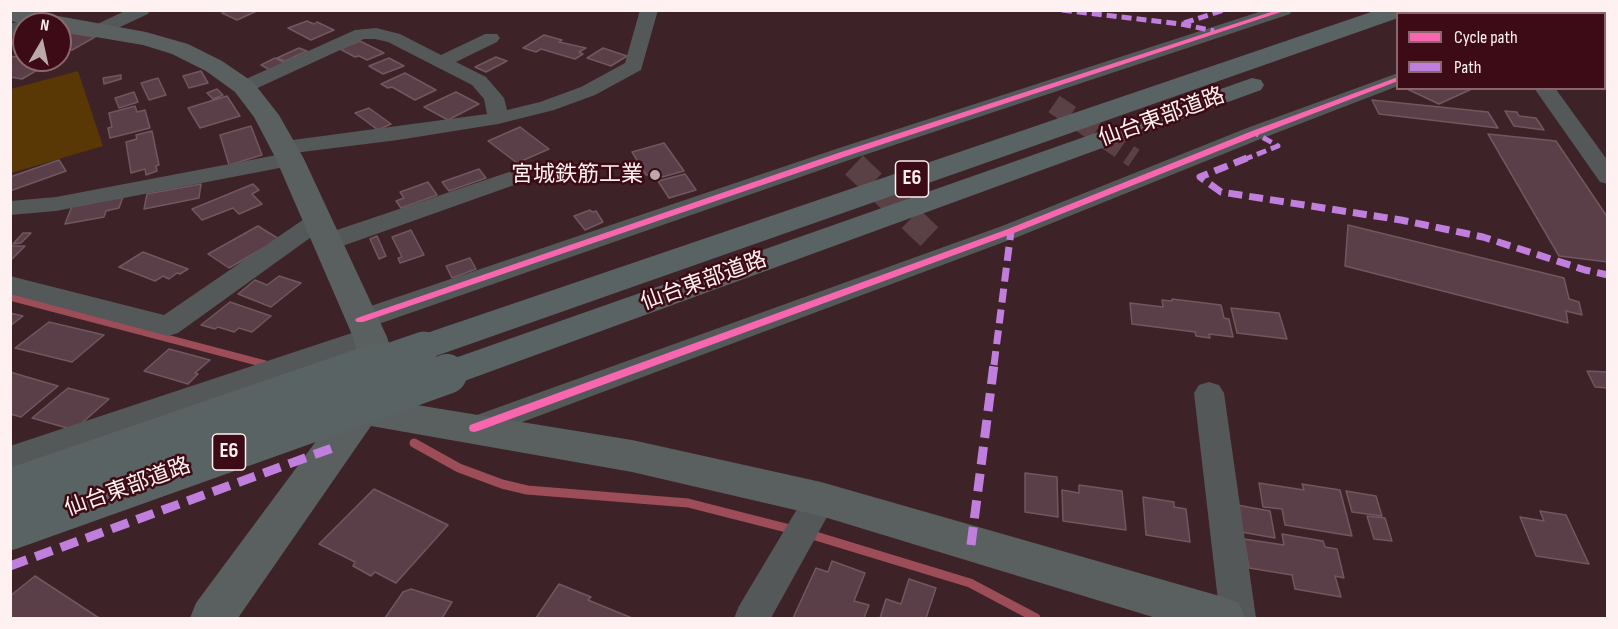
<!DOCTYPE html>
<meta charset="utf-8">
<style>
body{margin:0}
#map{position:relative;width:1618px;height:629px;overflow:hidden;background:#3d2227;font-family:"Sofia Sans Condensed",sans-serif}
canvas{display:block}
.frame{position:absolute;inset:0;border:12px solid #fff1f1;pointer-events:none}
.legend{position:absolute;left:1396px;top:12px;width:210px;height:78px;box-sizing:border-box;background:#3d0b15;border:2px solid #8b676d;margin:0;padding:8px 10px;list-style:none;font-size:18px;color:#fff1f1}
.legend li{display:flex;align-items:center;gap:12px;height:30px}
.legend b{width:30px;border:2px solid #8b676d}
.north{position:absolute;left:12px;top:12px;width:60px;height:60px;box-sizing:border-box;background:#3d0b15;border:2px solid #8b676d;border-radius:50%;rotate:9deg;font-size:16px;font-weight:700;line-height:24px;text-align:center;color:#fff1f1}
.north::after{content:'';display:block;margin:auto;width:21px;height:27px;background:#bba9aa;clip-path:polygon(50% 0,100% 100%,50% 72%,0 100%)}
</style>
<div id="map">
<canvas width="1618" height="629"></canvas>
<div class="frame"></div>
<ul class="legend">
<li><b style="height:8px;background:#f766af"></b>Cycle path</li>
<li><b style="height:8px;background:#c07fdc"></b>Path</li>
</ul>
<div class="north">N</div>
</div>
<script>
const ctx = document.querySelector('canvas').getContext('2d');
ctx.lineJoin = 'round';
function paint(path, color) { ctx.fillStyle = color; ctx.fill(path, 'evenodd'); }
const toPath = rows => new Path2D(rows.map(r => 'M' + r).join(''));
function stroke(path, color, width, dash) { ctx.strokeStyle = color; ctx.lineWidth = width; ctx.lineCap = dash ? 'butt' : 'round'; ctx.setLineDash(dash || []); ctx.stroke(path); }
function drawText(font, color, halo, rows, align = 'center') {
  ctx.font = font + ' "Sofia Sans Condensed","Noto Sans JP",sans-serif'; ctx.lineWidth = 5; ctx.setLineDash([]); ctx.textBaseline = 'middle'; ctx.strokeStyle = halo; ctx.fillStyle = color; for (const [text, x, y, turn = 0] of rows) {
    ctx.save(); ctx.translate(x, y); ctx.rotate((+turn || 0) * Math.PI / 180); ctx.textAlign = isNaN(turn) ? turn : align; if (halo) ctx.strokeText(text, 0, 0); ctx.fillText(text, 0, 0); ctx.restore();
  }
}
paint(toPath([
 [78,71,103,146,11,173,11,89]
]), '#593805');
stroke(toPath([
 [10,297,265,364]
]), '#9c4d57', 7);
stroke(toPath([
 [414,443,459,468,502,484,527,490,688,503,794,530],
 [809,534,970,583,1036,618]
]), '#9c4d57', 9);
const building = toPath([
 [230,10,259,10,237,20,222,13,230,10],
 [307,21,314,24,317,22,334,30,311,40,288,28,307,21],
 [65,32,95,37,72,50,60,48,60,34,65,32],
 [544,35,562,40,559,42,586,48,579,52,583,54,575,59,541,49,536,52,523,48,544,35],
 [360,41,384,53,367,60,359,56,355,57,340,49,360,41],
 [299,48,307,51,285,61,277,58,299,48],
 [603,48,627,56,611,66,587,58,603,48],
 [10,56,24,58,24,60,51,62,22,79,10,77,10,56],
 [496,57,507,61,486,72,475,67,496,57],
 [275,58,285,63,270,70,261,65,275,58],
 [389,58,404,66,383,74,369,66,389,58],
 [201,71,208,83,189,88,183,76,201,71],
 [405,73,436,90,415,100,392,87,388,88,381,84,405,73],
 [121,75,121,79,104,84,103,78,121,75],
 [158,78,166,95,149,100,141,83,158,78],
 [1405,88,1474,88,1439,104,1405,88],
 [217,89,223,95,213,99,207,93,217,89],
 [134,92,138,102,119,108,115,98,134,92],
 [456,92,479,104,448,120,424,107,456,92],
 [227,96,240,116,200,128,188,108,227,96],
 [1372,100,1488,112,1498,128,1379,114,1372,100],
 [135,106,137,112,145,110,150,128,110,138,108,128,112,127,109,113,135,106],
 [369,108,391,124,378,130,355,113,369,108],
 [1505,111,1517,112,1519,116,1536,118,1544,130,1514,126,1505,111],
 [251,126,262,155,229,165,220,135,251,126],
 [520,127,549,149,517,163,488,141,520,127],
 [152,131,159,165,156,166,157,171,146,175,145,169,131,173,126,142,137,139,136,135,152,131],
 [1488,134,1556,141,1608,218,1608,262,1559,256,1488,134],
 [664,143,684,171,655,179,652,174,646,175,632,152,664,143],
 [59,160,66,171,10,191,10,177,59,160],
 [479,169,486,178,449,191,442,182,479,169],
 [685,174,696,190,669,198,658,181,685,174],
 [428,182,437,195,401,208,396,201,404,198,400,192,428,182],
 [201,184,199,198,144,209,147,194,201,184],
 [253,184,259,190,252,194,262,204,239,214,233,208,202,220,192,209,253,184],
 [123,197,119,208,106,211,104,217,65,224,72,206,123,197],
 [590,210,592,212,596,211,603,222,585,230,574,216,590,210],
 [1348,225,1564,278,1569,299,1579,302,1582,315,1566,311,1568,323,1345,266,1348,225],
 [258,226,279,239,229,268,208,254,258,226],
 [411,230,424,255,400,263,398,258,402,257,392,237,411,230],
 [23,233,31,233,21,243,13,244,23,233],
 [377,236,386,256,379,259,370,239,377,236],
 [10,246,25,246,10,261,10,246],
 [143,252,188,269,180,274,177,273,169,279,163,276,155,281,119,267,143,252],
 [470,258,476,269,452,278,446,266,470,258],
 [279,276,301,283,271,307,238,294,255,280,267,285,279,276],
 [1172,299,1221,305,1224,318,1229,319,1233,337,1209,334,1210,338,1196,336,1195,332,1132,324,1130,303,1163,307,1162,300,1172,301,1172,299],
 [230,302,271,316,252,332,239,328,234,332,218,327,215,329,201,325,230,302],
 [1231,308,1279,313,1287,339,1237,333,1231,308],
 [10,313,23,316,10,326,10,313],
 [49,322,104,335,72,362,15,348,49,322],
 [169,349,210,360,195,373,198,374,188,384,144,371,169,349],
 [1587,371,1608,372,1608,388,1595,387,1587,371],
 [10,372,58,386,21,417,10,414,10,372],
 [68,388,109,399,74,430,32,418,68,388],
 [1025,473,1057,477,1058,517,1025,512,1025,473],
 [1259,483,1304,490,1302,484,1340,490,1352,536,1285,525,1282,509,1263,507,1259,483],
 [1079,485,1122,491,1126,530,1063,521,1062,490,1079,493,1079,485],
 [374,489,448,525,396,583,375,572,371,576,353,566,355,562,319,544,374,489],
 [1346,491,1376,496,1382,516,1352,512,1346,491],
 [1143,497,1174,502,1174,507,1186,509,1190,542,1146,535,1143,497],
 [1237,505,1270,511,1275,538,1241,532,1237,505],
 [1540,511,1566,515,1589,564,1536,556,1520,517,1544,521,1540,511],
 [1367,516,1385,518,1392,541,1374,539,1367,516],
 [1282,534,1323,541,1325,547,1337,549,1344,578,1335,576,1341,597,1295,589,1292,575,1249,568,1244,539,1284,545,1282,534],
 [832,561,865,573,854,601,869,605,864,618,793,618,816,568,828,572,832,561],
 [35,576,99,618,10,618,10,596,35,576],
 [909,579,936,588,926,618,880,618,886,599,901,604,909,579],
 [559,584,591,597,588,600,632,618,536,618,559,584],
 [411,589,452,602,442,618,385,618,403,592,411,589]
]);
paint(building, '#5a3f48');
stroke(building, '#70585f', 1.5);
stroke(toPath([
 [1413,10,1420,14],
 [1054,104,1134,158]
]), '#5a4145', 20, [20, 10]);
stroke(toPath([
 [854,165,933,240]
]), '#5a4145', 26, [26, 13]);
paint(toPath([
 [127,10,150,10,148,14,105,34,99,35,93,34,90,30,93,26,127,10],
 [640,10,658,10,641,70,595,95,554,110,498,124,398,140,294,153,301,159,298,164,290,166,56,211,10,215,10,201,56,197,282,154,277,153,274,148,277,143,285,141,487,114,484,99,472,85,388,42,375,39,364,39,251,91,244,93,237,91,234,87,237,83,355,30,376,28,400,34,441,55,485,34,497,34,500,38,497,42,456,62,486,77,504,98,507,110,540,102,581,87,625,63,640,10],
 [1265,10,1292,10,1290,14,852,159,370,327,360,329,350,327,346,320,350,313,836,149,1265,10],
 [1561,10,1582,10,1580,14,1559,14,1561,10],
 [24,20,32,24,24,24,24,32,10,36,10,24,24,20],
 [1398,73,1398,86,1263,138,1020,236,485,436,474,440,463,436,459,428,463,420,1002,226,1247,128,1398,73],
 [1534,88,1555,88,1608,161,1608,184,1600,182,1534,88],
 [509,172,517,174,520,179,517,184,337,248,328,250,319,248,316,242,319,236,509,172],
 [319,213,328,215,331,220,328,225,178,333,168,336,10,294,10,276,164,315,310,215,319,213],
 [370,327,380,330,384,337,380,344,10,472,10,446,370,327],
 [1209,382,1219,385,1224,393,1256,618,1220,618,1194,393,1199,385,1209,382],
 [821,485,833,489,837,499,771,618,734,618,739,606,809,489,821,485]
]), '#545858');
paint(toPath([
 [10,10,25,10,146,32,188,44,222,61,253,82,279,115,304,159,387,337,397,368,393,388,386,400,632,440,821,482,1223,597,1239,603,1245,618,1156,618,821,516,632,472,371,426,238,618,190,618,196,603,357,386,361,368,353,337,276,159,254,117,235,92,206,71,172,54,143,45,60,31,60,24,27,24,10,21,10,10]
]), '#5a6060');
paint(toPath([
 [1377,10,1409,10,1407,14,1398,14,1398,18,436,356,424,359,412,356,407,347,412,338,1377,10],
 [1444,10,1470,10,1468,14,1442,14,1444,10],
 [1252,78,1261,80,1264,85,1261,90,459,383,447,387,435,383,429,374,435,365,1252,78]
]), '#5a6364');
stroke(toPath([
 [371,365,424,347]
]), '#5a6364', 31);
stroke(toPath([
 [10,489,375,364],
 [10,530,447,374]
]), '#5a6364', 40);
stroke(toPath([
 [1062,10,1181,24,1214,31],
 [1184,23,1224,10],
 [1243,160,1278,146,1255,133]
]), '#c07fdc', 5, [10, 5]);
stroke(toPath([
 [1247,158,1200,177,1221,192,1401,220,1483,237,1585,270,1608,275],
 [994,365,1011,231]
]), '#c07fdc', 7, [14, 7]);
stroke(toPath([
 [971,545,994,364],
 [10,566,335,447]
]), '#c07fdc', 9, [18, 9]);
paint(toPath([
 [1277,10,1287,10,847,156,363,322,357,322,355,320,357,318,841,152,1277,10],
 [1398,77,1398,81,1258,135,1014,233,478,431,474,432,470,431,469,428,470,425,1008,229,1252,131,1398,77]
]), '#f766af');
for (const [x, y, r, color] of [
 [655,175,6,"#bba9aa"]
]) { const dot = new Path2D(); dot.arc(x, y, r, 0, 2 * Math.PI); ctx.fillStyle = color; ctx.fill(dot); stroke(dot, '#3d0b15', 2); }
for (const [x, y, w] of [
 [912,179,33],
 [229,452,33]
]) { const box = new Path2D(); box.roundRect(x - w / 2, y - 18, w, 36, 4.5); ctx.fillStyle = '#3d0b15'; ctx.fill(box); stroke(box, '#fff1f1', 1.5); }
drawText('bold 21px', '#fff1f1', null, [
 ["E6",912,179],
 ["E6",229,452]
]);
drawText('22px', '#fff1f1', '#3d0b15', [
 ["仙台東部道路",1162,118,-20],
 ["仙台東部道路",704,282,-20],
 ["仙台東部道路",128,488,-20]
]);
drawText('22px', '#fff1f1', '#3d0b15', [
 ["宮城鉄筋工業",643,175]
], 'right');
</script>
